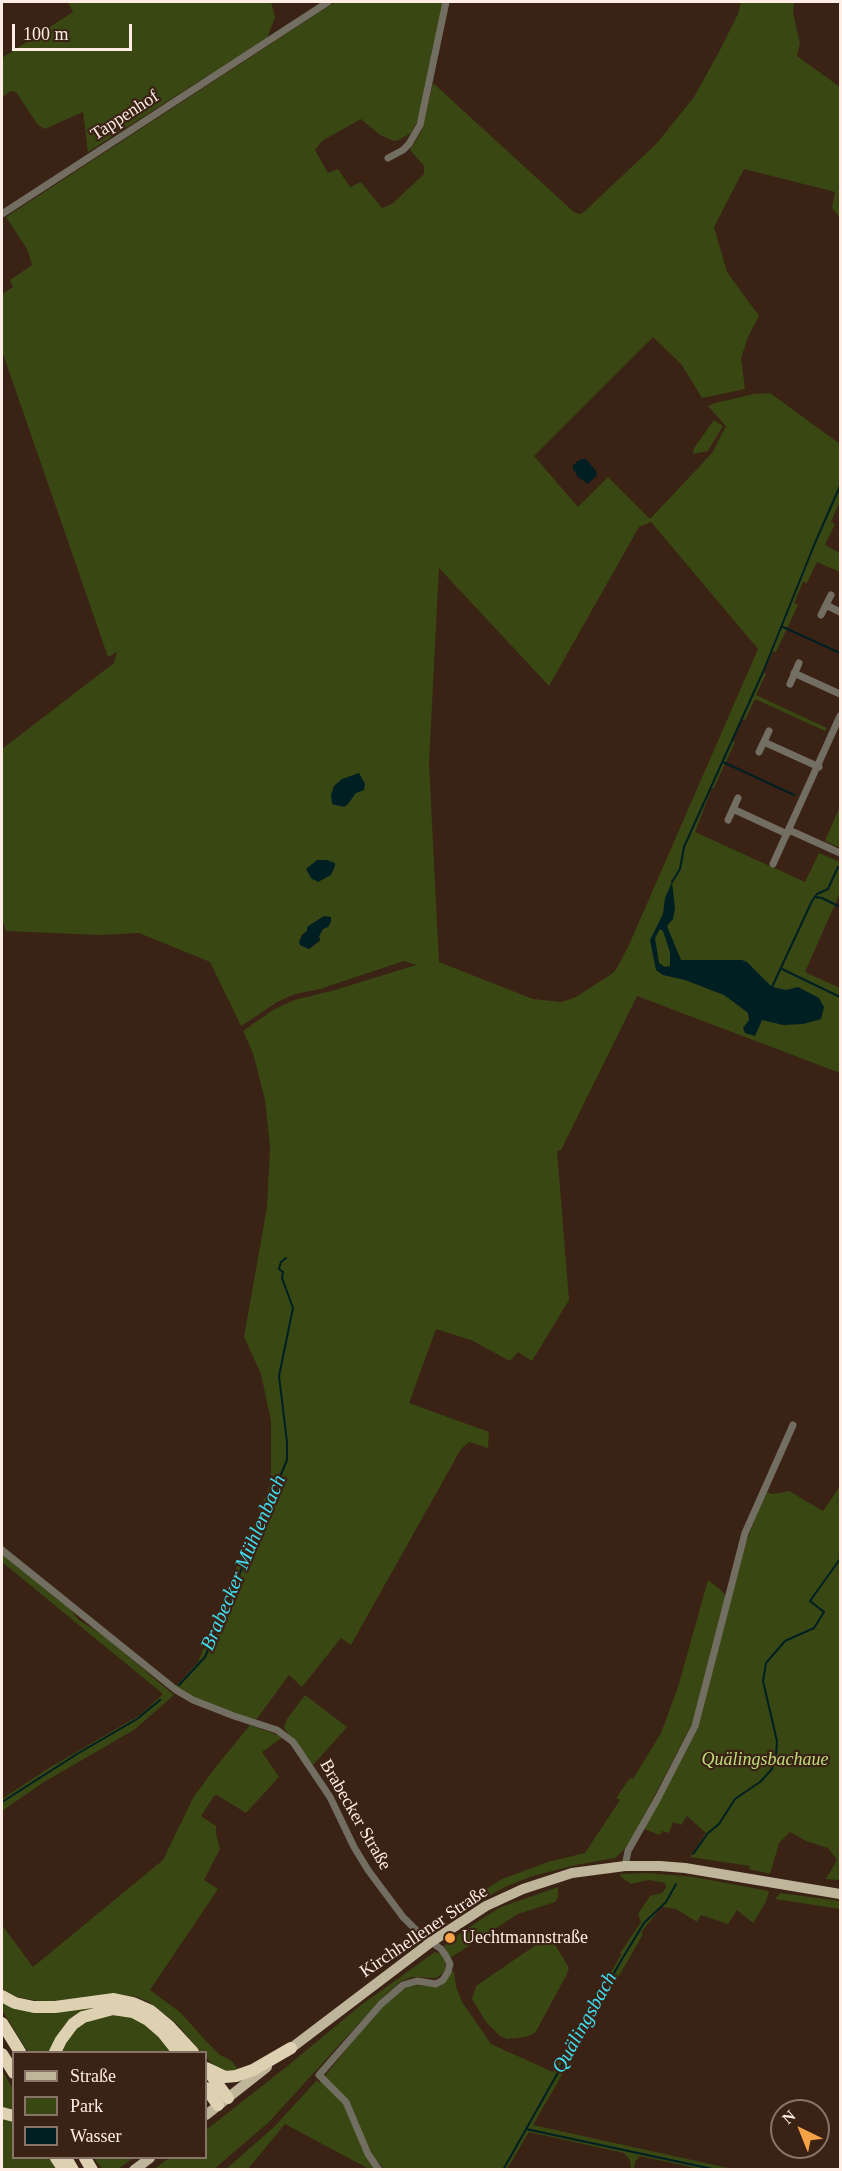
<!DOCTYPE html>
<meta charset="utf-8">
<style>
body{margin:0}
#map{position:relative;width:842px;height:2171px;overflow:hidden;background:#3a2215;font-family:"Times New Roman",serif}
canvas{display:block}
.frame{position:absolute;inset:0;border:3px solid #feede4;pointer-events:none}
.legend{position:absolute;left:12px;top:2051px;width:195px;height:108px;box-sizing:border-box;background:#3a2215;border:2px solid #887368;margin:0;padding:8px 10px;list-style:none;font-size:18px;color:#feede4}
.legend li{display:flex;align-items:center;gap:12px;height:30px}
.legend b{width:30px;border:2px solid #887368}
.north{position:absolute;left:770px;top:2099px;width:60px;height:60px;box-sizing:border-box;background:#3a2215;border:2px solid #887368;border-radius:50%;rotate:317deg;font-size:16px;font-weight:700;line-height:24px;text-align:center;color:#feede4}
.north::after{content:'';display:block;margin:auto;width:21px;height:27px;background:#f6a247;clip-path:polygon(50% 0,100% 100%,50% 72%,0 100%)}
.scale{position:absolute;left:12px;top:24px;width:120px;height:27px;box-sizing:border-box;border:3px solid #feede4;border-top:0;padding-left:8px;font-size:18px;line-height:21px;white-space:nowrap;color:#feede4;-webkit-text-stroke:4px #3a2215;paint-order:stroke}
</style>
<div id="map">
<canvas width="842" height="2171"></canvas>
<div class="frame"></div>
<ul class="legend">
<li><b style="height:8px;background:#bfb59b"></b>Straße</li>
<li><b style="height:16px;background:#394713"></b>Park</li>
<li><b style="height:16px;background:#001f23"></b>Wasser</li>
</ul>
<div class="north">N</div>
<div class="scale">100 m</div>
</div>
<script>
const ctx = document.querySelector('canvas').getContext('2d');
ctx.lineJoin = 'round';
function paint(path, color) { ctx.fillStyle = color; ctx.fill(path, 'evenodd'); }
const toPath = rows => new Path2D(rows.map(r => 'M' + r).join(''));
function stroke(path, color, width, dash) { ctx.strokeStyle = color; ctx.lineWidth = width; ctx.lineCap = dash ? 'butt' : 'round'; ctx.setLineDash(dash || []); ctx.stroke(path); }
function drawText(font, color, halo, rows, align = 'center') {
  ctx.font = font + ' "Times New Roman",serif'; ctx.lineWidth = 4.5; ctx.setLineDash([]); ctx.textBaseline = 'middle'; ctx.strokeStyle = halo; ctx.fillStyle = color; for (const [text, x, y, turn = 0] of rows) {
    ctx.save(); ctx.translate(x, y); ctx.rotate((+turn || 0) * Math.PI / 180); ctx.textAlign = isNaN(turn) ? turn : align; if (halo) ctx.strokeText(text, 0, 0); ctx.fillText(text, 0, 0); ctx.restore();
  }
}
paint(toPath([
 [68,2,271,2,275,17,267,38,88,152,83,112,45,129,38,125,16,92,11,91,2,97,2,58,73,12],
 [335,2,444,2,418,120,411,133,399,140,394,141,380,135,361,119,322,141,315,150,328,173,338,169,350,187,361,182,382,208,392,204,424,174,424,166,410,150,422,130,433,83,575,213,581,214,585,211,657,143,694,97,720,50,738,14,741,2,794,2,793,13,800,43,797,56,840,87,840,218,832,208,835,192,744,169,714,227,727,272,759,316,748,337,741,358,745,389,702,398,682,365,653,337,534,456,578,507,608,477,650,519,712,453,726,426,708,406,715,403,754,394,770,393,840,444,840,501,831,522,835,524,825,545,840,553,840,572,817,562,807,583,803,582,794,603,798,605,776,652,773,651,763,672,766,674,756,695,827,728,825,731,755,699,745,720,741,719,732,740,735,742,714,788,712,788,695,832,805,882,819,853,840,862,840,893,805,972,840,988,840,1073,637,996,561,1150,557,1151,569,1300,532,1361,518,1352,510,1361,471,1340,436,1329,409,1403,489,1432,488,1448,469,1442,461,1449,351,1645,341,1638,302,1687,289,1675,256,1720,232,1713,189,1695,175,1687,198,1662,271,1482,271,1421,261,1374,244,1337,267,1207,270,1147,265,1100,253,1053,243,1031,273,1010,294,1000,335,990,416,965,404,961,320,989,295,994,279,1001,241,1026,210,962,139,933,99,935,6,931,2,919,2,749,114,663,117,652,108,657,2,351,2,294,13,287,10,280,32,265,27,249,6,217],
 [651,522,758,649,629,945,617,968,613,973,576,997,562,1002,533,999,439,962,429,763,439,568,549,686,639,527],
 [324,916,323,929,319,936,320,941,309,949,300,945,302,935,307,931,307,927],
 [714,420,723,426,708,451,693,454,694,448],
 [840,806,840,848,825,841],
 [840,1486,840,1880,826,1879,837,1860,828,1848,806,1841,790,1832,779,1843,770,1874,749,1869,750,1866,690,1857,706,1833,687,1816,681,1825,673,1822,669,1833,662,1831,660,1835,644,1829,697,1727,745,1546,765,1491,772,1494,789,1491,823,1511],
 [2,1554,69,1608,79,1620,104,1636,174,1695,134,1730,44,1782,2,1811,2,1799,49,1768,140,1715,163,1694,2,1562],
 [708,1580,722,1591,726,1597,692,1724,628,1846,615,1858,576,1865,533,1876,507,1886,478,1902,475,1896,502,1879,548,1862,585,1853,620,1800,616,1798,630,1778,633,1779,661,1733,678,1687],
 [305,1695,347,1727,313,1765,284,1728,287,1719],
 [250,1725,283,1737,262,1752,279,1777,246,1813,217,1795,214,1796,201,1816,216,1826,216,1834,220,1849,204,1880,218,1889,150,1990,181,2013,206,2041,220,2055,232,2061,239,2071,226,2072,217,2069,206,2057,206,2052,201,2052,176,2023,149,2002,137,1997,116,1994,43,2002,17,1997,2,1989,2,1925,33,1967,163,1860,193,1798,215,1768],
 [649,1873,694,1877,769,1891,766,1902,753,1923,737,1910,728,1924,701,1915,697,1922,676,1909,662,1907,641,1932,643,1934,533,2125,733,2169,700,2169,640,2156,635,2162,634,2169,631,2169,630,2160,624,2153,529,2132,507,2169,384,2169,372,2155,364,2141,360,2145,375,2169,369,2169,285,2124,248,2169,225,2170,274,2127,317,2080,319,2083,380,2008,400,1990,414,1985,439,1987,447,1980,452,1971,454,1971,456,1987,462,2002,491,2044,553,2072,621,1955,620,1953,641,1922,638,1914,650,1896,662,1893,666,1888,665,1883,662,1882,648,1880,631,1884,621,1877,620,1874],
 [558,1887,558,1897,555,1902,518,1914,450,1958,444,1946,446,1943,480,1920,501,1907],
 [780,1893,840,1901,840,1909,775,1899],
 [546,1938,551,1938,569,1968,566,1976,535,2033,526,2037,507,2039,500,2036,486,2022,472,1999,476,1986],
 [435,1952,442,1955,445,1960,446,1970,443,1973,436,1978,412,1977,400,1982,382,1998,269,2122,214,2169,153,2170,169,2158,206,2158,206,2130,285,2068,361,2005],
 [2,2001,95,2007,82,2012,50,2052,28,2052,2,2010],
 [123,2013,146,2023,174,2052,59,2052,61,2045,83,2022,102,2014],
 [2,2070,13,2089,13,2111,2,2108],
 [2,2117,13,2120,14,2158,51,2158,59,2169,2,2169],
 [94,2158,133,2158,117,2170,102,2169]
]), '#394713');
paint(toPath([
 [581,459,586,459,596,471,597,475,588,484,578,477,573,469,573,465],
 [359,773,365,784,364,790,356,793,348,804,344,807,332,804,331,795,334,786,342,779],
 [317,860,327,860,335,863,335,866,331,875,318,882,311,878,306,869],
 [672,882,675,909,673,919,667,926,681,960,742,960,747,962,772,987,786,990,798,987,819,998,824,1007,821,1019,803,1024,783,1025,762,1020,755,1036,745,1033,743,1028,749,1020,748,1013,739,1006,724,995,685,980,663,975,656,970,650,940,663,914,665,898],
 [660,929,663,931,670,952,670,966,665,967,659,963,655,938],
 [324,916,331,917,331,922,328,927,323,929,319,936,320,940,309,949,300,945,299,942,302,935,307,931,307,927]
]), '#001f23');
stroke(toPath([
 [783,627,840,653],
 [723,762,794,795],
 [672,882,680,869,684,847,763,672,815,543,840,486],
 [815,897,822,898,840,907],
 [782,969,840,997],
 [772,987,812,901,817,894,828,889,838,867],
 [179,1685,205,1657,287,1460,287,1442,279,1376,293,1308,282,1278,283,1272,279,1269,281,1262,286,1258],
 [2,1802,77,1754,137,1719,160,1700],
 [693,1854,708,1833,719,1824,735,1799,760,1782,772,1769,776,1755,777,1741,763,1681,766,1663,785,1641,814,1628,824,1612,810,1601,840,1559],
 [526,2129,717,2170],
 [503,2170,622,1959,644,1923,666,1902,676,1884]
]), '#001f23', 2);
stroke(toPath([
 [388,158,403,150,409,144,420,125,446,2],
 [2,214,328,2],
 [826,605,840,612],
 [821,615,831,595],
 [794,673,840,694],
 [790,684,799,663],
 [764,742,819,767],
 [759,752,769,731],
 [733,809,787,834],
 [728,820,738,798],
 [789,830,840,853],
 [773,864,840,716],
 [2,1550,176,1690,193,1700,234,1716,277,1730,293,1742,330,1797,354,1847,368,1870,403,1917,420,1934,441,1949,446,1956,450,1964,448,1972,443,1980,436,1984,417,1981,403,1985,381,2004,319,2075,346,2102,368,2154,379,2170],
 [625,1866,628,1851,658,1798,695,1726,745,1533,793,1425]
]), '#736e62', 7);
stroke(toPath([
 [286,2052,431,1942,486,1906,523,1889,572,1873,625,1866,660,1866,685,1868,840,1894],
 [206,2115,267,2067],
 [134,2170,150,2158]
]), '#bfb59b', 10);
stroke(toPath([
 [2,1996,15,2003,34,2007,55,2007,114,1999,133,2003,151,2011,169,2026,193,2052],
 [2,2023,20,2052],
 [55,2052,61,2040,73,2024,83,2017,113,2009,133,2012,148,2020,163,2033,178,2052],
 [2,2054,14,2073],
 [206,2068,225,2077,236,2076,253,2070,291,2048],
 [208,2071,228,2098],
 [206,2088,218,2105],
 [2,2113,14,2116],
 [56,2158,64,2170],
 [66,2158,73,2170],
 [85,2158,92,2170]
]), '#ddd1b2', 12);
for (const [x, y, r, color] of [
 [450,1938,6,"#f6a247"]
]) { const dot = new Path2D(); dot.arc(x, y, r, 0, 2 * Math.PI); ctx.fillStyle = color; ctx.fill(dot); stroke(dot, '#3a2215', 2); }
drawText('18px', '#feede4', '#3a2215', [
 ["Tappenhof",125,116,-33],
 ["Brabecker Straße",355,1815,60],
 ["Kirchhellener Straße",424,1932,-34]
]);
drawText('italic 18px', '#bedd7a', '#3a2215', [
 ["Quälingsbachaue",765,1760]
]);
drawText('18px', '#feede4', '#3a2215', [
 ["Uechtmannstraße",462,1938]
], 'left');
drawText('italic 20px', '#3ddff1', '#3a2215', [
 ["Brabecker Mühlenbach",244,1563,-67],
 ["Quälingsbach",585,2023,-61]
]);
</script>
